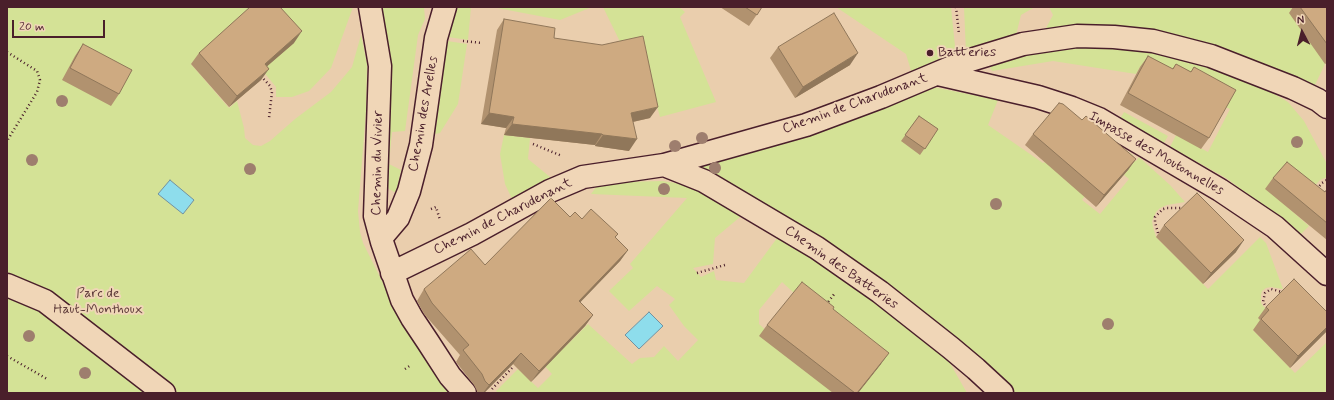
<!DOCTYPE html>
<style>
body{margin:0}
#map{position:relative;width:1334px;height:400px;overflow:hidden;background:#eacead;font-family:Mynerve,sans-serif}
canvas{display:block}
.frame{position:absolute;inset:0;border:8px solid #4a1f2b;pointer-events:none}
.north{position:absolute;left:1282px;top:12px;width:40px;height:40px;-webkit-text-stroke:3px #f0d6b7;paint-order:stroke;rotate:353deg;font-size:11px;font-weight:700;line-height:16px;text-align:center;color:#4a1f2b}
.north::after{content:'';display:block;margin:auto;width:14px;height:18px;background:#4a1f2b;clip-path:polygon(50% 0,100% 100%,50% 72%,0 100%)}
.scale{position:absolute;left:12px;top:20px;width:93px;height:18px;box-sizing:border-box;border:2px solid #4a1f2b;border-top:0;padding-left:5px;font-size:12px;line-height:14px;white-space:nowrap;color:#4a1f2b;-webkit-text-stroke:3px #f0d6b7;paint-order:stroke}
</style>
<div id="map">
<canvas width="1334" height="400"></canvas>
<div class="frame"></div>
<div class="north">N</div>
<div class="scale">20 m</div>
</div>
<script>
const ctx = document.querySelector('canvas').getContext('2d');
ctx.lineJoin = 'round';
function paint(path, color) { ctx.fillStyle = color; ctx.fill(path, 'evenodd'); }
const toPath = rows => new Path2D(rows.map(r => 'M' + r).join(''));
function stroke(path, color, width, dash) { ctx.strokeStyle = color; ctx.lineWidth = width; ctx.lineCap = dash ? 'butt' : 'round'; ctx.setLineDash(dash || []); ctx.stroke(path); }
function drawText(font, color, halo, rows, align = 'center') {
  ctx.font = font + ' Mynerve,sans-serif'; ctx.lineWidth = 4; ctx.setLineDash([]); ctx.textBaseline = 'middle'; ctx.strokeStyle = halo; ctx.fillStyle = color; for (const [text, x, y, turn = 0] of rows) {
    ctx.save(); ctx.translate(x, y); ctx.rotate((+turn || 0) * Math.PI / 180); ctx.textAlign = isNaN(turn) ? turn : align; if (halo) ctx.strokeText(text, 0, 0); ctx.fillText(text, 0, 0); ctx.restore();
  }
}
paint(toPath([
 [7,7,255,7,191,64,229,108,237,101,244,128,245,138,253,145,261,146,270,141,295,119,331,92,352,67,361,35,367,64,366,111,358,211,360,232,363,243,401,319,424,356,454,393,7,393],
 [262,7,353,7,331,68,309,91,292,97,276,97,276,87,262,70],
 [380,7,424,7,425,19,418,35,405,131,392,132,389,164,401,170,396,193,389,189,387,184],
 [454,7,471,7,468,40,448,37,451,14],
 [492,7,592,7,560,20],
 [603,7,679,7,685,12,680,17,716,102,660,117,655,99,624,50],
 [836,7,951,7,956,56,912,74,906,54],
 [964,7,1038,7,1033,8,1021,15,1016,35,966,53],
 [1049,7,1298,7,1325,64,1314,87,1127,29,1046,28,1053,15],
 [447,41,467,44,458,104,440,133,435,134],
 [1109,46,1164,55,1218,70,1252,81,1288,102,1304,121,1327,164,1327,177,1320,180,1307,194,1299,188,1285,205,1309,226,1301,234,1226,178,1170,147,1176,135,1208,152,1230,109,1140,67,1136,74,1053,61,992,71,990,67,998,64,997,60,1062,47],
 [928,86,998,100,988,125,1043,163,1045,162,1085,196,1082,200,1100,214,1129,179,1124,175,1128,170,1056,113,1133,155,1132,159,1136,161,1139,157,1170,185,1185,202,1167,205,1160,208,1156,212,1152,221,1153,227,1156,237,1208,289,1260,237,1266,243,1283,289,1271,287,1266,288,1262,291,1261,295,1261,303,1263,306,1267,310,1262,321,1253,330,1295,373,1327,342,1327,393,1014,393,810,233,752,196,717,175,702,169,701,166],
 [1124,112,1168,136,1164,143,1120,119],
 [504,135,530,138,528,159,555,181,512,199,505,184,500,154],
 [662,181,682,184,705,192,746,212,715,238,713,264,693,268,701,277,714,271,716,280,744,283,780,234,855,283,947,358,967,393,858,393,794,293,782,282,759,310,759,324,833,393,498,393,496,391,518,369,538,388,552,374,522,341,540,323,565,347,588,324,632,364,640,358,654,357,664,346,678,361,698,340,684,326,669,305,675,299,657,286,629,311,609,291,633,268,630,264,687,198,591,194,597,186,624,182]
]), '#d4e296');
const water = toPath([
 [170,180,194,200,183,214,158,194,170,180],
 [649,312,663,326,639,349,625,335,649,312]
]);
paint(water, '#8eddec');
stroke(water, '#73919f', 1);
const minor = toPath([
 [370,7,380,66,375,216,382,242,402,300,412,318,428,342,450,376,465,393],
 [938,74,1038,97,1072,108,1099,119,1220,190,1275,227,1327,274],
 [664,165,704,181,817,248,880,292,951,348,976,369,1002,393],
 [381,238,398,218,409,191,421,145,436,38,445,7],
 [392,273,472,234,550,191,583,177,664,165,806,125,881,97,964,62,1023,44,1077,36,1114,37,1153,41,1211,56,1293,88,1318,100,1327,107],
 [7,285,45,301,164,393]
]);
stroke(minor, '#4a1f2b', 25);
stroke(toPath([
 [956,7,959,34],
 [463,41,482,43],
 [7,52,37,71,40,80,37,92,7,141],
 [261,76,270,86,272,92,269,118],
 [533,144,562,156],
 [1317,189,1322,183,1327,180],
 [431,209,436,207,440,220],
 [1158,233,1155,222,1155,217,1163,209,1167,208,1183,208],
 [697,273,725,265],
 [826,305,835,293],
 [1267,308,1263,302,1265,293,1271,289,1282,292,1283,291],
 [7,356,47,379],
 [405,369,411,365],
 [492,389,512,368]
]), '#4a1f2b', 2.5, [1, 3]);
stroke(minor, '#f0d6b7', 22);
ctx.fillStyle = '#9e7e6e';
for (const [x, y] of [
 [62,101],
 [702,138],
 [1297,142],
 [675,146],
 [32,160],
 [715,168],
 [250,169],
 [664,189],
 [996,204],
 [1108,324],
 [29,336],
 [85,373]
]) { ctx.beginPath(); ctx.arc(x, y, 6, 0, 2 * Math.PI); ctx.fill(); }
paint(toPath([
 [720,7,762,7,749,26],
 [1293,7,1327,7,1327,63,1325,64,1289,13],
 [504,19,554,38,650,118,633,122,629,151,595,146,595,145,504,135,506,128,481,124,497,30],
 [294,43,267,66,261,80,229,107,191,64,199,53],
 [83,44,119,94,111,106,62,80,75,56],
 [778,47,850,65,795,98,770,58],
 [1148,56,1172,69,1176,64,1191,72,1194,67,1209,138,1201,149,1120,105,1140,67],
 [919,116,938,129,920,155,901,141],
 [1082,120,1136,159,1128,170,1096,207,1025,145,1033,134],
 [1273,178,1325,192,1327,189,1327,240,1265,189],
 [570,217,582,219,618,234,615,238,628,250,620,261,580,302,593,315,585,326,531,382,513,364,484,393,478,393,474,385,456,362,460,355,424,314,417,301,424,289,485,265],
 [1164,225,1236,252,1203,284,1156,237],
 [1266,307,1327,331,1290,368,1253,330,1260,320,1258,318],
 [833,309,881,364,858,393,833,393,759,336,767,325]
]), '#b1926f');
paint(toPath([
 [302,31,294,43,257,75,265,64],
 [858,53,850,65,795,98,803,87],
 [269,69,261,80,229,107,237,96],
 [658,107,650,118,623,124,631,113],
 [489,113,514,117,506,128,481,124],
 [512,124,602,134,595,145,504,135],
 [603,135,637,139,629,151,595,146],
 [1136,159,1128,170,1096,207,1104,195],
 [1244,240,1236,252,1203,284,1211,273],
 [628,250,620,261,571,312,579,301],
 [593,315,585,326,531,382,539,371],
 [1327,327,1327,331,1290,368,1298,356],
 [521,353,513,364,484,393,483,393,489,385],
 [889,353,881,364,858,393,857,393]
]), '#90775a');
const building = toPath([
 [250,7,280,7,302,31,265,64,269,69,237,96,199,53,250,7],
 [745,7,762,7,757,15,745,7],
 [1300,7,1327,7,1327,44,1300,7],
 [834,13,858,53,803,87,778,47,834,13],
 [504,19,555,28,554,38,602,45,643,36,658,107,631,113,637,139,603,135,602,134,512,124,514,117,489,113,504,19],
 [83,44,132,70,119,94,70,68,83,44],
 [1148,56,1173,69,1176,64,1191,72,1194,67,1236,90,1209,138,1128,93,1148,56],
 [1059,103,1063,104,1082,120,1086,116,1136,159,1104,195,1033,134,1059,103],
 [919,116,938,129,925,149,905,135,919,116],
 [1287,162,1325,192,1327,189,1327,223,1273,178,1287,162],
 [1197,193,1244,240,1211,273,1164,225,1197,193],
 [551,198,570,217,575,212,582,219,591,209,618,234,615,237,628,250,579,301,593,315,539,371,521,353,489,385,485,381,482,374,463,350,469,345,432,303,424,289,471,249,485,265,551,198],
 [1294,279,1327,312,1327,327,1298,356,1261,319,1269,310,1266,307,1294,279],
 [802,282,834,307,833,309,889,353,857,393,855,393,767,325,802,282]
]);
paint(building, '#ceaa81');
stroke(building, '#90775a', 1);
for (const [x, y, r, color] of [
 [930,53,4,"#4a1f2b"]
]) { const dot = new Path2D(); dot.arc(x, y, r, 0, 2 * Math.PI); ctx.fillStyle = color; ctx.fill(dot); stroke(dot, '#f0d6b7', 1.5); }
drawText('14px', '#4a1f2b', '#f0d6b7', [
 ["Batteries",938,53]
], 'left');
drawText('14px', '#4a1f2b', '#f0d6b7', [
 ["Chemin de Charudenant",855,104,-20],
 ["Chemin des Arelles",424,114,-80],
 ["Impasse des Moutonnelles",1156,154,30],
 ["Chemin du Vivier",378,163,-89],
 ["Chemin de Charudenant",503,217,-27],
 ["Chemin des Batteries",841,268,35]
]);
drawText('14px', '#5f3c3b', '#f0d6b7', [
 ["Parc de",98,294],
 ["Haut-Monthoux",98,310]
]);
</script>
